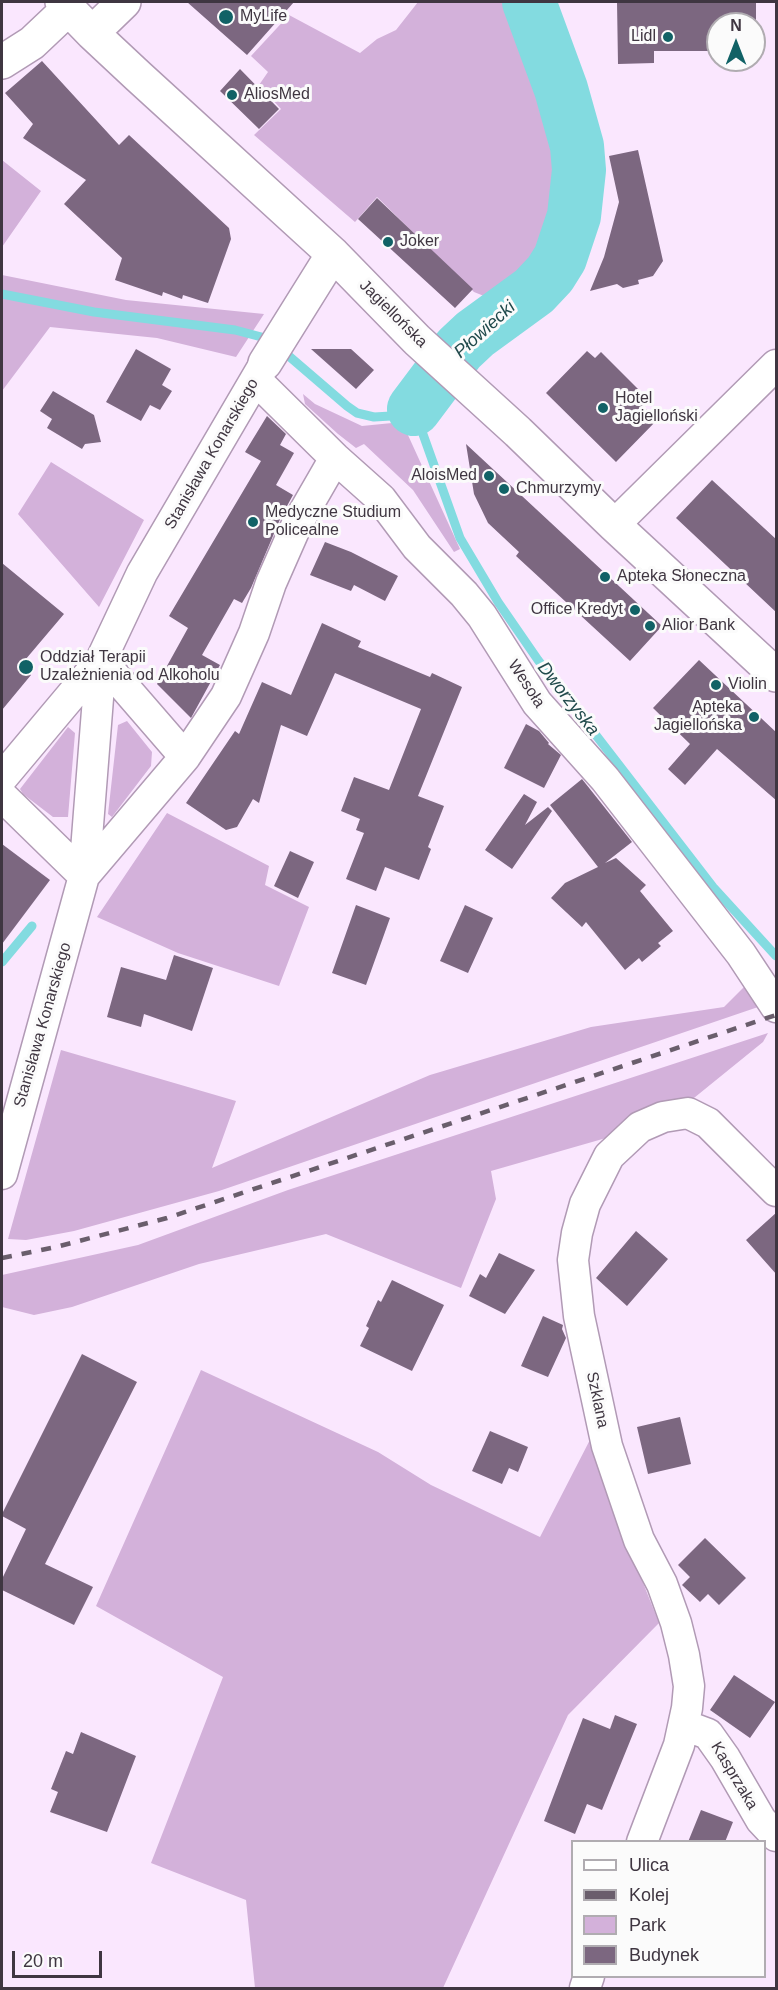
<!DOCTYPE html>
<meta charset="utf-8">
<style>
body{margin:0}
#map{position:relative;width:778px;height:1990px;overflow:hidden;background:#fae7fe;font-family:Helvetica,sans-serif}
canvas{display:block}
.frame{position:absolute;inset:0;border:3px solid #3f3641;pointer-events:none}
.legend{position:absolute;left:571px;top:1840px;width:195px;height:138px;box-sizing:border-box;background:#fbfbfb;border:2px solid #b0acb1;margin:0;padding:8px 10px;list-style:none;font-size:18px;color:#3f3641}
.legend li{display:flex;align-items:center;gap:12px;height:30px}
.legend b{width:30px;border:2px solid #b0acb1}
.north{position:absolute;left:706px;top:12px;width:60px;height:60px;box-sizing:border-box;background:#fbfbfb;border:2px solid #b0acb1;border-radius:50%;rotate:0deg;font-size:16px;font-weight:700;line-height:24px;text-align:center;color:#3f3641}
.north::after{content:'';display:block;margin:auto;width:21px;height:27px;background:#116266;clip-path:polygon(50% 0,100% 100%,50% 72%,0 100%)}
.scale{position:absolute;left:12px;top:1951px;width:90px;height:27px;box-sizing:border-box;border:3px solid #3f3641;border-top:0;padding-left:8px;font-size:18px;line-height:21px;white-space:nowrap;color:#3f3641;-webkit-text-stroke:4px #fbfbfb;paint-order:stroke}
</style>
<div id="map">
<canvas width="778" height="1990"></canvas>
<div class="frame"></div>
<ul class="legend">
<li><b style="height:8px;background:#fff"></b>Ulica</li>
<li><b style="height:8px;background:#6a5e6c"></b>Kolej</li>
<li><b style="height:16px;background:#d3b1da"></b>Park</li>
<li><b style="height:16px;background:#7c6780"></b>Budynek</li>
</ul>
<div class="north">N</div>
<div class="scale">20 m</div>
</div>
<script>
const ctx = document.querySelector('canvas').getContext('2d');
ctx.lineJoin = 'round';
function paint(path, color) { ctx.fillStyle = color; ctx.fill(path, 'evenodd'); }
const toPath = rows => new Path2D(rows.map(r => 'M' + r).join(''));
function stroke(path, color, width, dash) { ctx.strokeStyle = color; ctx.lineWidth = width; ctx.lineCap = dash ? 'butt' : 'round'; ctx.setLineDash(dash || []); ctx.stroke(path); }
function drawText(font, color, halo, rows, align = 'center') {
  ctx.font = font + ' Helvetica,sans-serif'; ctx.lineWidth = 6; ctx.setLineDash([]); ctx.textBaseline = 'middle'; ctx.strokeStyle = halo; ctx.fillStyle = color; for (const [text, x, y, turn = 0] of rows) {
    ctx.save(); ctx.translate(x, y); ctx.rotate((+turn || 0) * Math.PI / 180); ctx.textAlign = isNaN(turn) ? turn : align; if (halo) ctx.strokeText(text, 0, 0); ctx.fillText(text, 0, 0); ctx.restore();
  }
}
paint(toPath([
 [418,2,514,2,521,25,541,72,554,117,561,163,557,194,543,245,523,270,484,296,474,292,377,197,355,222,254,135,281,109,259,85,268,72,251,56,289,15,360,53,377,39,396,30],
 [2,160,41,191,2,247],
 [2,275,126,300,264,314,236,357,157,338,50,327,2,391],
 [303,394,315,404,362,426,402,422,460,549,454,552,413,490,364,444,356,448,338,434,305,404],
 [51,462,144,520,99,607,18,514],
 [127,721,152,752,151,766,112,817,108,814,118,725],
 [68,727,75,733,68,817,53,817,23,794,20,789],
 [167,813,269,866,265,885,309,907,279,986,178,953,97,917],
 [749,982,761,1006,219,1191,74,1231,26,1240,8,1239,61,1050,236,1101,212,1168,430,1075,591,1027,724,1007],
 [768,1033,763,1042,689,1102,654,1109,606,1138,491,1171,496,1199,461,1288,326,1234,199,1264,72,1307,34,1315,2,1307,2,1275,138,1245,288,1190],
 [201,1370,378,1452,431,1485,540,1537,594,1432,605,1487,659,1623,568,1715,443,1988,255,1988,246,1900,151,1863,223,1677,96,1606]
]), '#d3b1da');
stroke(toPath([
 [2,294,94,312,235,330,269,339,347,406,357,413,374,417,391,416,414,409,460,538,498,602,538,660,713,887,776,956],
 [2,962,32,926]
]), '#83dbe0', 9);
stroke(toPath([
 [414,409,459,349,475,334,534,291,550,274,560,258,574,216,579,170,577,146,561,89,529,2]
]), '#83dbe0', 54);
paint(toPath([
 [187,2,294,2,247,55],
 [617,2,756,2,756,50,754,50,754,24,718,24,718,51,654,51,654,63,618,64],
 [42,61,119,145,129,135,229,228,231,239,208,303,183,295,182,299,163,292,162,296,115,280,122,258,64,204,86,180,23,138,33,124,5,93],
 [240,69,279,109,259,129,220,91],
 [638,150,663,261,653,276,638,280,639,284,623,288,617,284,590,291,604,257,619,202,609,156],
 [377,198,473,289,455,308,358,219],
 [136,349,171,369,162,385,172,391,160,410,150,405,141,421,106,402],
 [311,349,351,349,374,370,356,389],
 [587,351,595,358,601,352,639,390,633,396,657,420,616,462,546,393],
 [53,391,94,415,101,442,85,444,82,449,47,428,52,419,40,411],
 [267,416,286,434,280,445,294,453,276,485,293,495,281,517,251,588,242,603,234,599,202,655,220,665,191,718,157,684,188,628,169,616,261,461,245,452],
 [466,444,662,626,630,661,516,556,519,552,488,523,474,494],
 [712,480,777,540,777,613,676,518],
 [325,542,351,552,398,576,385,601,354,585,351,591,310,575],
 [2,563,64,614,20,666,31,675,2,710],
 [322,623,361,641,358,647,430,677,432,673,462,687,418,796,444,806,428,847,431,849,419,880,385,867,376,891,346,879,364,833,356,830,360,819,341,811,354,777,389,790,421,709,335,673,307,736,281,725,259,803,253,799,237,827,226,830,186,803,235,731,239,734,262,682,291,695],
 [699,660,777,733,777,801,717,749,685,785,668,769,690,744,653,708],
 [526,724,539,731,549,743,548,744,561,755,544,788,504,768],
 [582,779,632,842,605,863,616,858,646,885,640,891,673,931,658,943,661,946,642,962,639,958,625,970,586,922,582,927,551,898,565,883,598,867,550,805],
 [524,794,537,802,525,825,548,807,552,811,512,869,485,850],
 [2,844,50,880,2,944],
 [290,851,314,862,298,898,274,886],
 [356,905,390,918,366,985,332,973],
 [465,905,493,918,468,973,440,961],
 [174,955,213,968,192,1031,144,1014,141,1027,107,1017,121,967,166,980],
 [777,1212,777,1275,746,1240],
 [636,1231,668,1259,627,1306,596,1278],
 [499,1253,535,1270,505,1314,469,1296,480,1274,486,1278],
 [392,1280,444,1305,412,1371,360,1346,369,1328,366,1326,378,1300,381,1302],
 [543,1316,563,1325,562,1329,566,1338,548,1377,521,1366],
 [82,1354,137,1382,45,1564,93,1587,74,1625,2,1590,2,1579,26,1529,2,1516,2,1514],
 [680,1417,691,1464,648,1474,637,1427],
 [490,1431,528,1447,518,1472,509,1468,502,1484,472,1471],
 [705,1538,746,1578,719,1605,708,1594,700,1602,682,1585,690,1577,678,1565],
 [734,1675,775,1702,750,1738,710,1710],
 [615,1715,637,1724,602,1810,587,1804,575,1834,544,1821,583,1718,610,1729],
 [81,1732,136,1756,107,1832,50,1812,58,1792,51,1789,66,1751,73,1754],
 [701,1810,733,1822,725,1842,688,1842]
]), '#7c6780');
const street = toPath([
 [256,380,335,458,381,499,417,547,464,594,482,616,537,703,605,779,741,954,776,1007],
 [614,525,776,365],
 [185,757,226,696,254,633,271,583,297,524,335,458],
 [2,778,101,660,142,573,265,363],
 [2,796,84,876,185,757,101,660],
 [2,1174,84,876,101,660],
 [684,1725,708,1734,725,1758,761,1820,776,1836],
 [642,1842,679,1745,687,1708,689,1686,684,1655,676,1623,662,1584,639,1540,607,1446,579,1316,573,1260,577,1233,585,1204,609,1156,640,1127,663,1117,688,1113,708,1123,776,1191],
 [585,1988,589,1976]
]);
const secondary = toPath([
 [62,2,92,33,138,76,333,254,417,340,518,432,614,525,776,675],
 [92,33,124,2],
 [2,62,32,43,68,9],
 [265,363,333,254]
]);
stroke(street, '#b19ab5', 33);
stroke(secondary, '#b19ab5', 36);
stroke(street, '#fff', 30);
stroke(secondary, '#fff', 33);
stroke(toPath([
 [2,1258,56,1247,167,1218,776,1015]
]), '#6a5e6c', 4.5, [10, 10]);
for (const [x, y, r, color] of [
 [226,17,8,"#116266"],
 [668,37,6,"#116266"],
 [232,95,6,"#116266"],
 [388,242,6,"#116266"],
 [603,408,6,"#116266"],
 [489,476,6,"#116266"],
 [504,489,6,"#116266"],
 [253,522,6,"#116266"],
 [605,577,6,"#116266"],
 [635,610,6,"#116266"],
 [650,626,6,"#116266"],
 [26,667,8,"#116266"],
 [716,685,6,"#116266"],
 [754,717,6,"#116266"]
]) { const dot = new Path2D(); dot.arc(x, y, r, 0, 2 * Math.PI); ctx.fillStyle = color; ctx.fill(dot); stroke(dot, '#fbfbfb', 2); }
drawText('16px', '#3f3641', '#fbfbfb', [
 ["MyLife",240,17],
 ["Lidl",656,37,"right"],
 ["AliosMed",244,95],
 ["Joker",400,242],
 ["Hotel",615,399],
 ["Jagielloński",615,417],
 ["AloisMed",477,476,"right"],
 ["Chmurzymy",516,489],
 ["Medyczne Studium",265,513],
 ["Policealne",265,531],
 ["Apteka Słoneczna",617,577],
 ["Office Kredyt",623,610,"right"],
 ["Alior Bank",662,626],
 ["Oddział Terapii",40,658],
 ["Uzależnienia od Alkoholu",40,676],
 ["Violin",728,685],
 ["Apteka",742,708,"right"],
 ["Jagiellońska",742,726,"right"]
], 'left');
drawText('16px', '#3f3641', '#fbfbfb', [
 ["Jagiellońska",393,314,45],
 ["Stanisława Konarskiego",212,454,-60],
 ["Wesoła",526,684,57],
 ["Stanisława Konarskiego",43,1025,-74],
 ["Szklana",597,1400,78],
 ["Kasprzaka",734,1776,59]
]);
drawText('italic 18px', '#214a4c', '#fbfbfb', [
 ["Płowiecki",485,330,-42],
 ["Dworzyska",568,699,52]
]);
</script>
